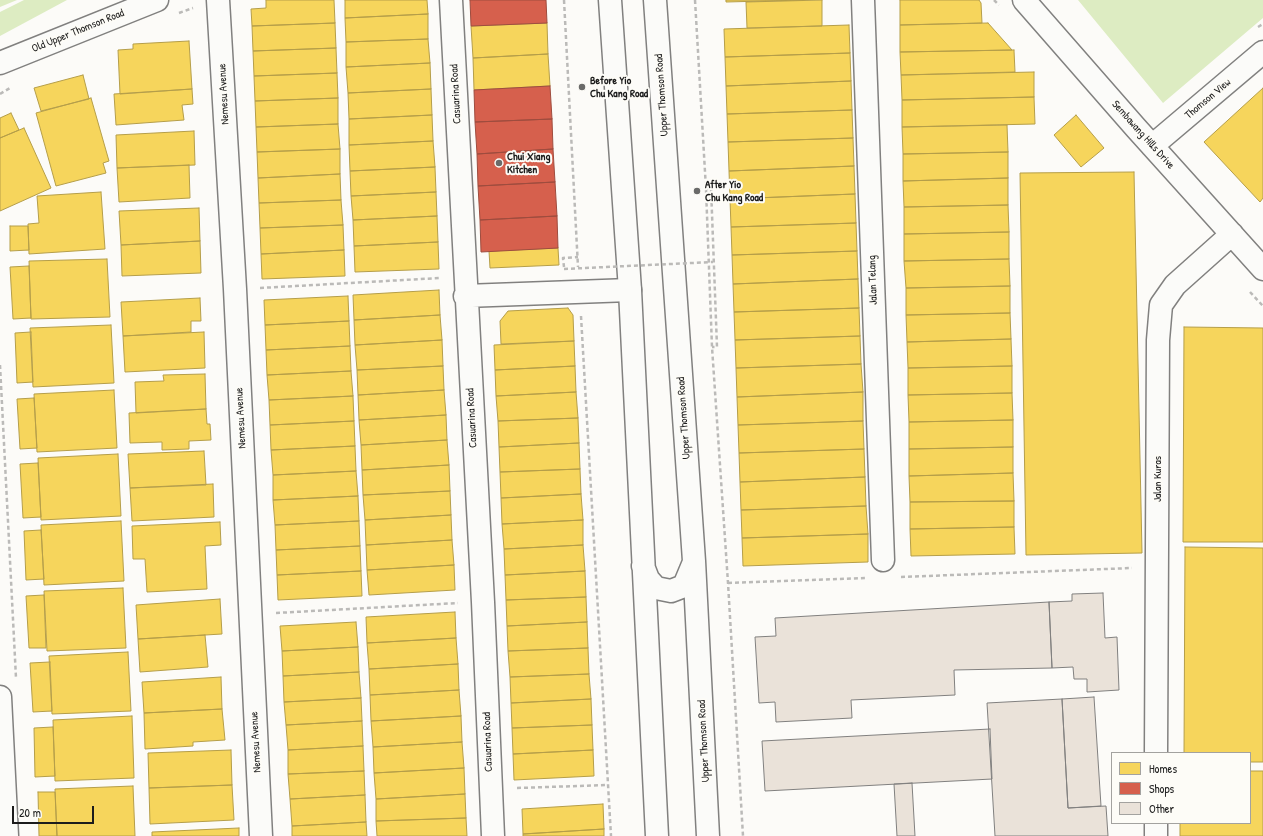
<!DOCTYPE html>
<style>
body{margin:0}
#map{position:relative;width:1263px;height:836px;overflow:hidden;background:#fcfbf8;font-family:"Patrick Hand",sans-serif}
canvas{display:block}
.legend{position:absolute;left:1111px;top:752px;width:140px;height:72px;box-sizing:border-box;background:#fdfcf7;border:1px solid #a3a29f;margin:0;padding:5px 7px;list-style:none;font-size:12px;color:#1c1c1c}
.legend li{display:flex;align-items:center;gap:8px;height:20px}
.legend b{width:20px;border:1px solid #a3a29f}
.scale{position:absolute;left:12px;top:806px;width:82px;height:18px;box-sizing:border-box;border:2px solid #1c1c1c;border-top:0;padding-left:5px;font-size:12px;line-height:14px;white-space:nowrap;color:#1c1c1c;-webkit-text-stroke:3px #fdfcf7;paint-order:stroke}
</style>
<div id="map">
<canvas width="1263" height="836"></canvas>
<ul class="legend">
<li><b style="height:11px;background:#f6d55c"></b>Homes</li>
<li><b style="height:11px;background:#d6604d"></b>Shops</li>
<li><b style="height:11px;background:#eae2d9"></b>Other</li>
</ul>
<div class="scale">20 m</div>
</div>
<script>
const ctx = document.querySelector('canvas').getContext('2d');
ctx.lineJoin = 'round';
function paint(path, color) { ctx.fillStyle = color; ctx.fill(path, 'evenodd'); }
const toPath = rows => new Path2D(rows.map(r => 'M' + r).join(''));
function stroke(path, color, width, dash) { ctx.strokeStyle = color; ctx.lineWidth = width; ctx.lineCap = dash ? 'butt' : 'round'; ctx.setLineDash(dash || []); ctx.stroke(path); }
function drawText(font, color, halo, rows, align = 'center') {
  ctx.font = font + ' "Patrick Hand",sans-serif'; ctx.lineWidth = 4; ctx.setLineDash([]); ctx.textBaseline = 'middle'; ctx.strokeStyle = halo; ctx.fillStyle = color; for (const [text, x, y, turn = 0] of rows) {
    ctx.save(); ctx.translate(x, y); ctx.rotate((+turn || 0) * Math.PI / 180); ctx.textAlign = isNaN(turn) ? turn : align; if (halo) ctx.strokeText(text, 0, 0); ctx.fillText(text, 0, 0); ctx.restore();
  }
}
paint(toPath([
 [0,0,17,0,0,7],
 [24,0,67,0,0,36,0,12],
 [1078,0,1263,0,1263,18,1163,103]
]), '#ddecc2');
const homes = toPath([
 [266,0,334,0,335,23,252,26,251,9,266,8,266,0],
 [345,0,427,0,428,14,345,18,345,0],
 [726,0,804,0,726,2,726,0],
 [822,0,822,26,747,28,746,2,822,0],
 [900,0,979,0,981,3,982,23,900,25,900,0],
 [428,14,428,39,346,42,345,18,428,14],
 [335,23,336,48,253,51,252,26,335,23],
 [547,23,548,54,473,58,471,26,547,23],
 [988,23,1012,50,900,52,900,25,988,23],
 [849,25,850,53,725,57,724,29,849,25],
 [428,39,430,63,346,67,346,42,428,39],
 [189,41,192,89,120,94,118,50,133,49,133,44,189,41],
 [336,48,337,73,254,76,253,51,336,48],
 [1014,50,1015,72,901,75,900,52,1014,50],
 [850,53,851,81,726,86,725,57,850,53],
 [548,54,550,86,474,90,473,58,548,54],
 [430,63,431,89,348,93,346,67,430,63],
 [1034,72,1034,97,902,100,901,75,1034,72],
 [337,73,338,98,255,101,254,76,337,73],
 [83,75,89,99,41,111,34,88,83,75],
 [851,81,852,110,727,114,726,86,851,81],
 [1263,88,1263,198,1260,202,1204,142,1263,88],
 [192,89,193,104,182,105,184,120,116,125,114,94,192,89],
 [431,89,432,115,349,119,348,93,431,89],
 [1034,97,1035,124,902,127,902,100,1034,97],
 [91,98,109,161,103,163,106,173,56,186,36,113,91,98],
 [338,98,338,124,256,127,255,101,338,98],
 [852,110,853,138,728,142,727,114,852,110],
 [11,113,19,130,0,138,0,118,11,113],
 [432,115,433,141,349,145,349,119,432,115],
 [1076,115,1104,148,1081,167,1054,135,1076,115],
 [338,124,340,149,257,152,256,127,338,124],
 [1007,125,1008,152,903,154,902,127,1007,125],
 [24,128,51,188,0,211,0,138,24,128],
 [194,131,195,165,117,168,116,135,194,131],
 [853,138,854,166,729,171,728,142,853,138],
 [433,141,435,167,350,171,349,145,433,141],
 [340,149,340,174,258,178,257,152,340,149],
 [1008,152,1008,178,903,181,903,154,1008,152],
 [189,165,190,198,119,202,117,168,189,165],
 [854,166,855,194,730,199,729,171,854,166],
 [435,167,436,192,351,196,350,171,435,167],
 [1134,172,1142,553,1026,555,1020,173,1134,172],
 [340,174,341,200,259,203,258,178,340,174],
 [1008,178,1008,205,904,207,903,181,1008,178],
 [101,192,105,249,29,254,28,224,39,223,37,196,101,192],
 [436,192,437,216,353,220,351,196,436,192],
 [855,194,856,223,731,227,730,199,855,194],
 [341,200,343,225,260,228,259,203,341,200],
 [1008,205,1009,232,904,234,904,207,1008,205],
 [199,208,200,241,121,245,119,211,199,208],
 [437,216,438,242,354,246,353,220,437,216],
 [856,223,857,251,732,255,731,227,856,223],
 [343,225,344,250,261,254,260,228,343,225],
 [10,226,28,226,29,250,10,251,10,226],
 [1009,232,1009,259,904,261,904,234,1009,232],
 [200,241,201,273,122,276,121,245,200,241],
 [438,242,439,269,355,272,354,246,438,242],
 [558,248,559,265,490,268,489,251,558,248],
 [344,250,345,276,262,279,261,254,344,250],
 [857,251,858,279,733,284,732,255,857,251],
 [107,259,110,317,31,319,29,261,107,259],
 [1009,259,1010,286,906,288,904,261,1009,259],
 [29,266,31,318,13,319,10,267,29,266],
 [858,279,859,308,734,312,733,284,858,279],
 [1010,286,1010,313,906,315,906,288,1010,286],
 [439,290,440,315,354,320,353,295,439,290],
 [348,296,349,321,265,325,264,300,348,296],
 [200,298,201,321,191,321,191,332,123,336,121,302,200,298],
 [568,308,573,315,574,341,501,344,500,321,508,311,568,308],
 [859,308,860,336,735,340,734,312,859,308],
 [1010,313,1011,339,907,342,906,315,1010,313],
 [440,315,442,340,355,345,354,320,440,315],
 [349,321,350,346,266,350,265,325,349,321],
 [111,325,114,383,33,387,30,328,111,325],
 [1184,327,1263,328,1263,542,1183,542,1184,327],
 [31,332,33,382,17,383,15,333,31,332],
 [204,332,205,368,125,372,123,336,204,332],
 [860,336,861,364,736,368,735,340,860,336],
 [1011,339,1012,366,908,368,907,342,1011,339],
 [442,340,443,366,357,370,355,345,442,340],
 [574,341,575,366,495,370,494,345,574,341],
 [350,346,351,371,267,375,266,350,350,346],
 [861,364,863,392,737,397,736,368,861,364],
 [443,366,444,390,358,395,357,370,443,366],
 [575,366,576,392,496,396,495,370,575,366],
 [1012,366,1012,393,908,395,908,368,1012,366],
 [351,371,353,396,269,400,267,375,351,371],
 [205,374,206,409,136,413,135,382,164,381,163,375,205,374],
 [114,390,117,448,37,452,34,394,114,390],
 [444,390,446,415,359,420,358,395,444,390],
 [576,392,578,418,498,421,496,396,576,392],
 [863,392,863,421,738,425,737,397,863,392],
 [1012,393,1013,420,909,422,908,395,1012,393],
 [353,396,354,421,270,425,269,400,353,396],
 [34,398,37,448,20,449,17,399,34,398],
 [206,409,207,424,210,424,211,440,189,441,189,449,162,450,162,442,130,443,129,413,206,409],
 [446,415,447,440,361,445,359,420,446,415],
 [578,418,579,443,499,447,498,421,578,418],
 [1013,420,1013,447,909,449,909,422,1013,420],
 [354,421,355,446,271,450,270,425,354,421],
 [863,421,864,449,739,453,738,425,863,421],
 [447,440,449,465,362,470,361,445,447,440],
 [579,443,580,469,500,472,499,447,579,443],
 [355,446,356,471,273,475,271,450,355,446],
 [1013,447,1013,473,909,476,909,449,1013,447],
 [864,449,865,477,740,482,739,453,864,449],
 [204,451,206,485,130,488,128,454,204,451],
 [118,454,121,516,41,520,38,458,118,454],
 [38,463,41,517,23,518,20,464,38,463],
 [449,465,450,491,363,495,362,470,449,465],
 [580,469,581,494,501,498,500,472,580,469],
 [356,471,358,496,273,500,273,475,356,471],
 [1013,473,1014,501,910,502,909,476,1013,473],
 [865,477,866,506,741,510,740,482,865,477],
 [213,484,214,517,132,521,130,488,213,484],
 [450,491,451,515,365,520,363,495,450,491],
 [581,494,583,520,502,524,501,498,581,494],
 [358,496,359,521,275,525,273,500,358,496],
 [1014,501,1014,527,910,529,910,502,1014,501],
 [866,506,868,534,742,538,741,510,866,506],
 [451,515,452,540,366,545,365,520,451,515],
 [583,520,583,545,504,549,502,524,583,520],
 [121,521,124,581,44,585,41,525,121,521],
 [359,521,360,546,276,550,275,525,359,521],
 [220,522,221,545,205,546,207,589,147,592,145,559,133,559,132,526,220,522],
 [1014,527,1015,554,911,556,910,529,1014,527],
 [41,530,44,579,26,580,24,531,41,530],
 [868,534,868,562,743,566,742,538,868,534],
 [452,540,454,565,367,570,366,545,452,540],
 [583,545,585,571,505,575,504,549,583,545],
 [360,546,361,571,277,575,276,550,360,546],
 [1185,547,1263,548,1263,762,1250,762,1250,753,1184,753,1185,547],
 [454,565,455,590,369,595,367,570,454,565],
 [361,571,362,596,278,600,277,575,361,571],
 [585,571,586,597,506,600,505,575,585,571],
 [123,588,126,648,47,651,44,591,123,588],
 [44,595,46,648,29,648,26,596,44,595],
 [586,597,587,622,507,626,506,600,586,597],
 [220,599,222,634,138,639,136,605,220,599],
 [455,612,456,638,367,643,366,617,455,612],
 [356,622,358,647,282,651,280,626,356,622],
 [587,622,588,648,508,651,507,626,587,622],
 [205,635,208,667,140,672,138,639,205,635],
 [456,638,458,664,369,669,367,643,456,638],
 [358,647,359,672,283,676,282,651,358,647],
 [588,648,589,674,510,677,508,651,588,648],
 [128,652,131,711,52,714,49,656,128,652],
 [50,662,52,711,33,712,30,663,50,662],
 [458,664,459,690,370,695,369,669,458,664],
 [359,672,361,698,284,702,283,676,359,672],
 [589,674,591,699,511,703,510,677,589,674],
 [221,677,222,709,144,713,142,682,221,677],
 [459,690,461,716,371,721,370,695,459,690],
 [361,698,362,721,286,725,284,702,361,698],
 [591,699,592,725,512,728,511,703,591,699],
 [222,709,225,740,193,742,193,746,145,749,144,713,222,709],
 [132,716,134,778,55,781,53,720,132,716],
 [461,716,462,742,373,747,371,721,461,716],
 [362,721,363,746,288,750,286,725,362,721],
 [592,725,593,750,513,754,512,728,592,725],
 [53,727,55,776,35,777,34,728,53,727],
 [462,742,464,768,374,773,373,747,462,742],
 [363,746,364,771,288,774,288,750,363,746],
 [231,750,232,785,149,788,148,753,231,750],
 [593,750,594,776,514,780,513,754,593,750],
 [464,768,465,794,376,799,374,773,464,768],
 [364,771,365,795,290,799,288,774,364,771],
 [1250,771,1263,771,1263,836,1180,836,1180,823,1250,823,1250,771],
 [232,785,234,820,150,824,149,788,232,785],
 [133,786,135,836,57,836,55,789,133,786],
 [38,792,55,792,57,836,39,836,38,792],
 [465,794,466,818,376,821,376,799,465,794],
 [365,795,366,822,292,826,290,799,365,795],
 [603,804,604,829,523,834,522,809,603,804],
 [466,818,467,836,377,836,376,821,466,818],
 [366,822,367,836,292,836,292,826,366,822],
 [239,828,239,836,152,836,152,832,239,828],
 [604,829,604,836,523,836,523,834,604,829]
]);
paint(homes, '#f6d55c');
stroke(homes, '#b59e49', 1);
const shops = toPath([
 [470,0,546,0,547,23,471,26,470,0],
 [550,86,552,119,475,122,474,90,550,86],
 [552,119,553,149,477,154,475,122,552,119],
 [553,149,555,182,478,186,477,154,553,149],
 [555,182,557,216,480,220,478,186,555,182],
 [557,216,558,248,481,252,480,220,557,216]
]);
paint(shops, '#d6604d');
stroke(shops, '#9e4c3e', 1);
const building = toPath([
 [1103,593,1105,638,1117,637,1119,690,1087,692,1087,679,1074,679,1073,667,1052,668,1049,602,1072,601,1072,594,1103,593],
 [1049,602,1052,668,954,670,955,695,851,700,852,718,776,722,775,702,759,703,755,637,776,636,775,618,1049,602],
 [1094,697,1101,806,1068,808,1062,699,1094,697],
 [1062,699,1068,808,1106,806,1108,836,995,836,987,703,1062,699],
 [990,729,992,779,765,791,762,741,990,729],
 [912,783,915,836,897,836,894,784,912,783]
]);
paint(building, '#eae2d9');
stroke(building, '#81807f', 1);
const minor = toPath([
 [218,0,235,289,261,836],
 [451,0,483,602,493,836],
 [863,0,883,560],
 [1024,0,1136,128,1263,269],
 [0,63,157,0],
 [1152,146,1263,52],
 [465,296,630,290],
 [0,697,7,836],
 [1156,753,1158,340,1161,305,1175,285,1232,234],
 [1156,836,1156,823]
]);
const major = toPath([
 [610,0,630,290,657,836],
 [655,0,694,561,708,836],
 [643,566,648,579,656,588,671,591,684,586,694,562]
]);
stroke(minor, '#81807f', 25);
stroke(major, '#81807f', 25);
stroke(toPath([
 [564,0,578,267],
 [695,0,706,189,712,347,728,583,743,836],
 [994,0,999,5],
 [179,13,193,8],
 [1258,27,1263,24],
 [0,94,10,88],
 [706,189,711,187,717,347,712,347],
 [564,267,563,258,578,257],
 [260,288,440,278],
 [1250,292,1263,306],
 [581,316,611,836],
 [0,365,16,678],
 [901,577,1132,568],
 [728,583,866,578],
 [276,613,458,603],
 [517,788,608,785]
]), '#bbbab8', 2.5, [4, 3]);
stroke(minor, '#fbfbf9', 22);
stroke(major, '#fbfbf9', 22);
stroke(toPath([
 [564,269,713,262]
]), '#bbbab8', 2.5, [4, 3]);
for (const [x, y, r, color] of [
 [582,87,4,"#6a6a69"],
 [499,163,4,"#6a6a69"],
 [697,191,4,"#6a6a69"]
]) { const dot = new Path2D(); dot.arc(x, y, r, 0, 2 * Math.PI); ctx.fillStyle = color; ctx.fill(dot); stroke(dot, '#fdfcf7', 1.5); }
drawText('11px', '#1c1c1c', '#fdfcf7', [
 ["Old Upper Thomson Road",78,31,-22],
 ["Nemesu Avenue",224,94,-93],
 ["Casuarina Road",456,94,-93],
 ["Upper Thomson Road",662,95,-94],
 ["Thomson View",1208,99,-40],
 ["Sembawang Hills Drive",1143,135,48],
 ["Jalan Telang",873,280,-92],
 ["Nemesu Avenue",241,418,-93],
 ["Casuarina Road",472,418,-93],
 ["Upper Thomson Road",684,418,-94],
 ["Jalan Kuras",1158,479,-90],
 ["Upper Thomson Road",704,741,-93],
 ["Nemesu Avenue",256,742,-93],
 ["Casuarina Road",488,742,-92]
]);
drawText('bold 11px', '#1c1c1c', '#fdfcf7', [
 ["Before Yio",590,81],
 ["Chu Kang Road",590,94],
 ["Chui Xiang",507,157],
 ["Kitchen",507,170],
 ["After Yio",705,185],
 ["Chu Kang Road",705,198]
], 'left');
</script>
